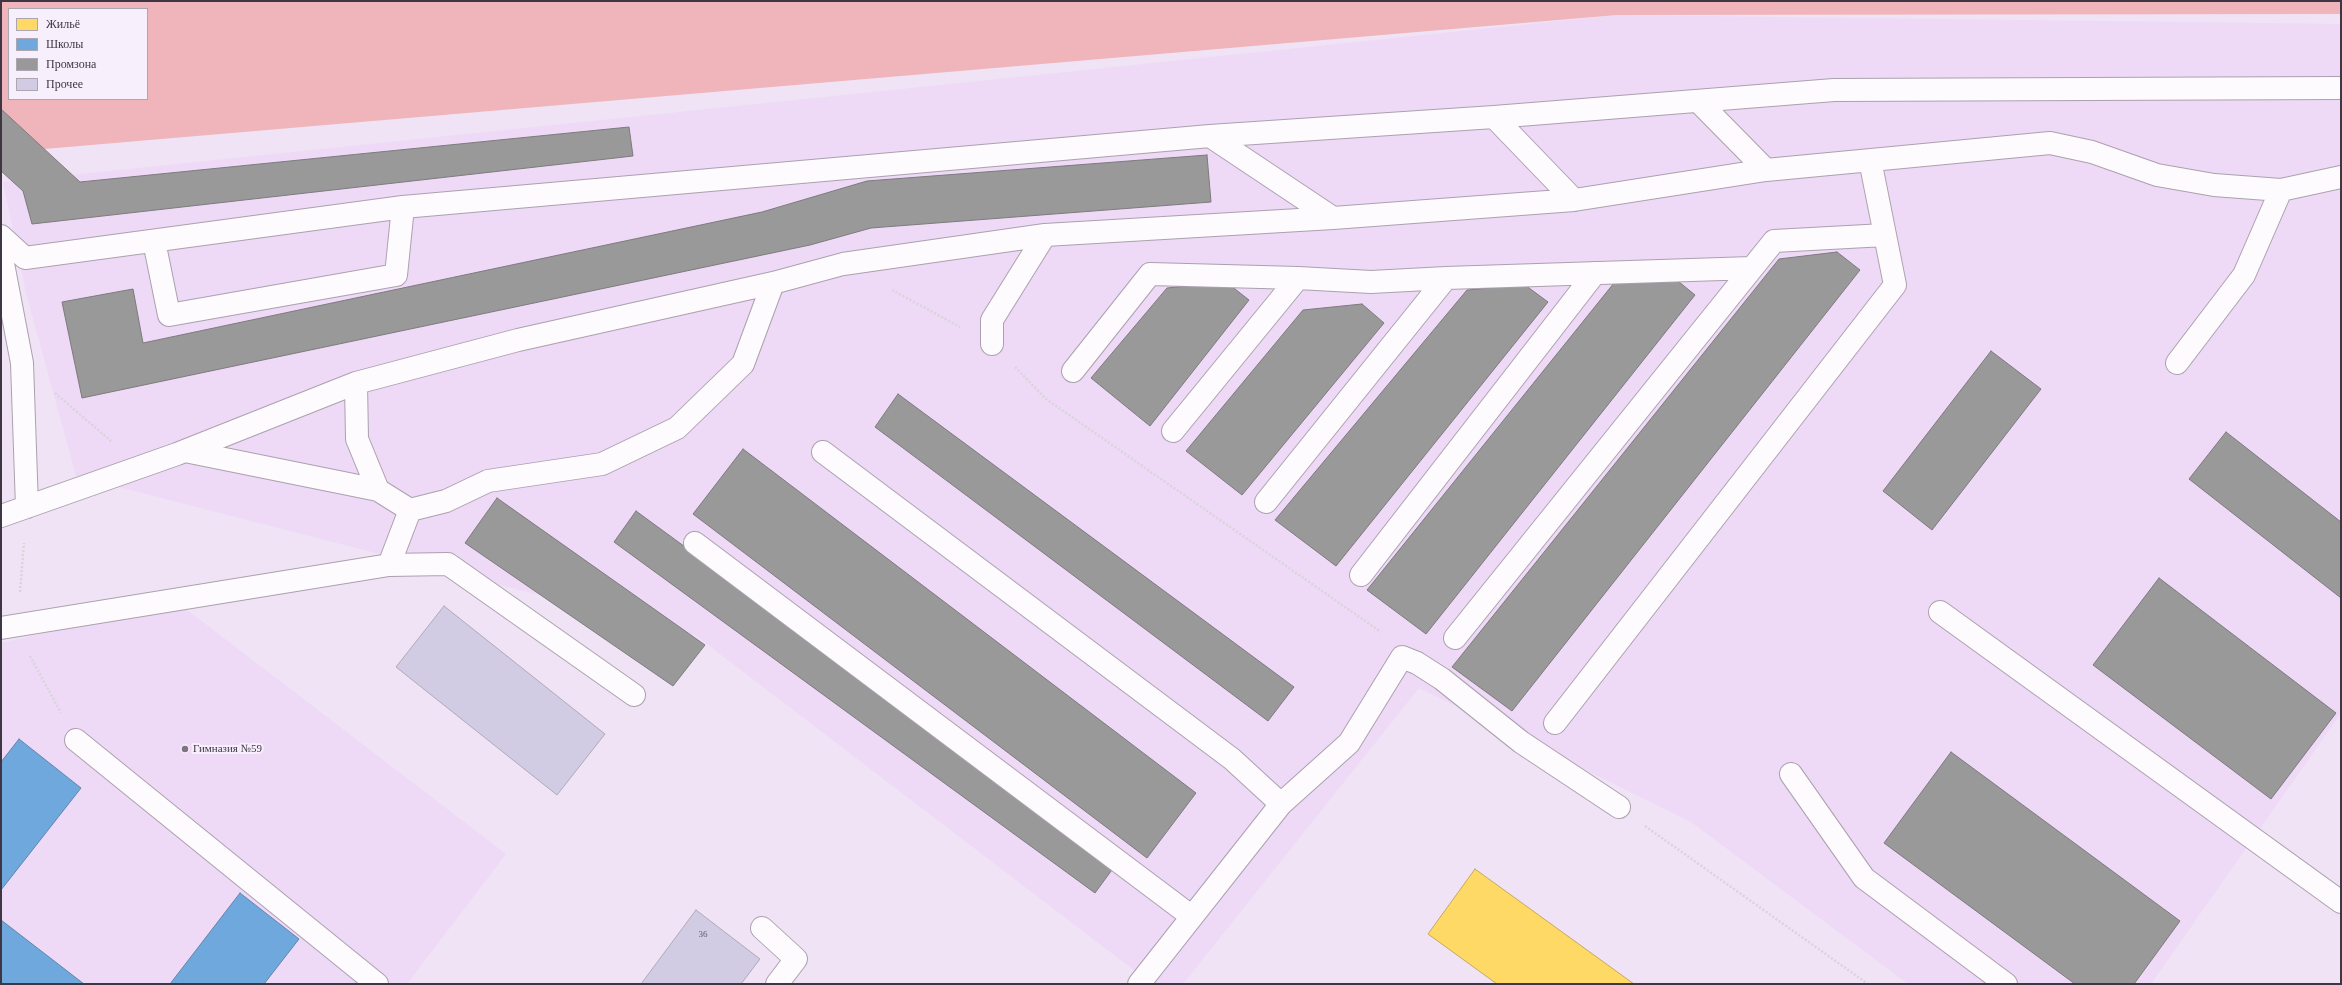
<!DOCTYPE html>
<meta charset="utf-8">
<style>
body{margin:0}
#map{position:relative;width:2342px;height:985px;overflow:hidden;background:#f0e3f5;font-family:Georgia,serif}
canvas{display:block}
.frame{position:absolute;inset:0;border:2px solid #3f3643;pointer-events:none}
.legend{position:absolute;left:8px;top:8px;width:140px;height:92px;box-sizing:border-box;background:#f8effc;border:1px solid #aea5b2;margin:0;padding:5px 7px;list-style:none;font-size:12px;color:#3f3643}
.legend li{display:flex;align-items:center;gap:8px;height:20px}
.legend b{width:20px;border:1px solid #aea5b2}
</style>
<div id="map">
<canvas width="2342" height="985"></canvas>
<div class="frame"></div>
<ul class="legend">
<li><b style="height:11px;background:#ffd966"></b>Жильё</li>
<li><b style="height:11px;background:#6fa8dc"></b>Школы</li>
<li><b style="height:11px;background:#999"></b>Промзона</li>
<li><b style="height:11px;background:#d1cbe3"></b>Прочее</li>
</ul>
</div>
<script>
const ctx = document.querySelector('canvas').getContext('2d');
ctx.lineJoin = 'round';
function paint(path, color) { ctx.fillStyle = color; ctx.fill(path, 'evenodd'); }
const toPath = rows => new Path2D(rows.map(r => 'M' + r).join(''));
function stroke(path, color, width, dash) { ctx.strokeStyle = color; ctx.lineWidth = width; ctx.lineCap = dash ? 'butt' : 'round'; ctx.setLineDash(dash || []); ctx.stroke(path); }
function drawText(font, color, halo, rows, align = 'center') {
  ctx.font = font + ' Georgia,serif'; ctx.lineWidth = 4; ctx.setLineDash([]); ctx.textBaseline = 'middle'; ctx.strokeStyle = halo; ctx.fillStyle = color; for (const [text, x, y, turn = 0] of rows) {
    ctx.save(); ctx.translate(x, y); ctx.rotate((+turn || 0) * Math.PI / 180); ctx.textAlign = isNaN(turn) ? turn : align; if (halo) ctx.strokeText(text, 0, 0); ctx.fillText(text, 0, 0); ctx.restore();
  }
}
paint(toPath([
 [1617,15,2341,24,2341,713,2151,984,1908,984,1691,822,1419,688,1183,984,1152,984,695,635,76,476,26,293,3,182],
 [178,603,506,854,407,984,1,984,1,643]
]), '#eed9f6');
paint(toPath([
 [1,1,2341,1,2341,14,1617,15,9,152,1,144],
 [9,9,147,9,147,99,9,99]
]), '#f0b5bb');
const homes = toPath([
 [1475,869,1634,984,1497,984,1428,934,1475,869]
]);
paint(homes, '#ffd966');
stroke(homes, '#c5a85c', 1);
const schools = toPath([
 [19,739,81,788,1,890,1,762,19,739],
 [240,893,299,939,264,984,170,984,240,893],
 [1,920,84,984,1,984,1,920]
]);
paint(schools, '#6fa8dc');
stroke(schools, '#6186ae', 1);
const industry = toPath([
 [1,109,80,182,629,127,633,156,32,224,23,191,1,171,1,109],
 [1207,155,1211,202,871,228,810,245,82,398,62,302,133,289,143,343,762,212,867,181,1207,155],
 [1837,252,1860,270,1512,711,1452,667,1779,259,1837,252],
 [1673,277,1695,295,1426,634,1367,590,1614,283,1673,277],
 [1226,282,1249,300,1150,426,1091,378,1167,288,1226,282],
 [1525,285,1548,302,1336,566,1275,520,1467,290,1525,285],
 [1362,304,1384,323,1242,495,1186,451,1303,310,1362,304],
 [1991,351,2041,389,1932,530,1883,491,1991,351],
 [898,394,1294,687,1268,721,875,427,898,394],
 [2226,432,2341,522,2341,598,2189,479,2226,432],
 [743,449,1196,793,1147,858,693,514,743,449],
 [497,498,705,645,673,686,465,543,497,498],
 [636,511,1117,863,1095,893,614,542,636,511],
 [2159,578,2336,713,2271,799,2093,665,2159,578],
 [1951,752,2180,921,2134,984,2075,984,1884,843,1951,752]
]);
paint(industry, '#999');
stroke(industry, '#7e7b7f', 1);
const building = toPath([
 [444,606,605,734,557,795,396,667,444,606],
 [696,910,760,959,741,984,641,984,696,910]
]);
paint(building, '#d1cbe3');
stroke(building, '#afa9b8', 1);
const minor = toPath([
 [1698,101,1766,170],
 [1494,117,1574,200],
 [1210,136,1333,218],
 [1,236,25,258,403,207,1210,136,1494,117,1834,90,2341,88],
 [154,241,169,315,396,275,403,207],
 [1,253,22,363,27,507],
 [992,344,992,320,1045,235],
 [2177,363,2244,275,2281,190],
 [1073,371,1150,274,1298,278,1371,282,1446,278,1752,268],
 [356,383,357,439,378,490,410,510,446,501,488,481,602,464,677,428,743,364,773,283],
 [1173,431,1298,278],
 [185,451,378,490],
 [823,452,1232,759,1281,804],
 [1266,502,1446,278],
 [1,516,177,454,356,383,518,340,773,283,843,264,1045,235,1333,218,1574,200,1766,170,2050,143,2092,152,2157,175,2214,185,2281,190,2341,177],
 [695,543,1191,916],
 [389,565,448,564,634,695],
 [1361,575,1595,273],
 [1940,612,2341,902],
 [1,628,389,565,410,510],
 [1455,638,1774,241,1885,235],
 [1555,723,1895,285,1870,160],
 [76,740,377,984],
 [1791,774,1864,878,2006,984],
 [762,928,796,959,777,984],
 [1139,984,1281,804,1349,743,1402,657,1417,663,1442,679,1521,742,1619,807]
]);
stroke(minor, '#aba1ae', 24);
stroke(toPath([
 [892,290,960,327],
 [1015,367,1046,399,1381,632],
 [55,393,112,442],
 [20,592,24,543],
 [30,656,61,713],
 [1645,826,1868,984]
]), '#d8d5da', 2.5, [2, 2]);
stroke(minor, '#fdfbfe', 22);
for (const [x, y, r, color] of [
 [185,749,4,"#7d7381"]
]) { const dot = new Path2D(); dot.arc(x, y, r, 0, 2 * Math.PI); ctx.fillStyle = color; ctx.fill(dot); stroke(dot, '#f8effc', 1.5); }
drawText('9px', '#645b6b', null, [
 ["36",703,935]
]);
drawText('11px', '#3f3643', '#f8effc', [
 ["Гимназия №59",193,749]
], 'left');
</script>
